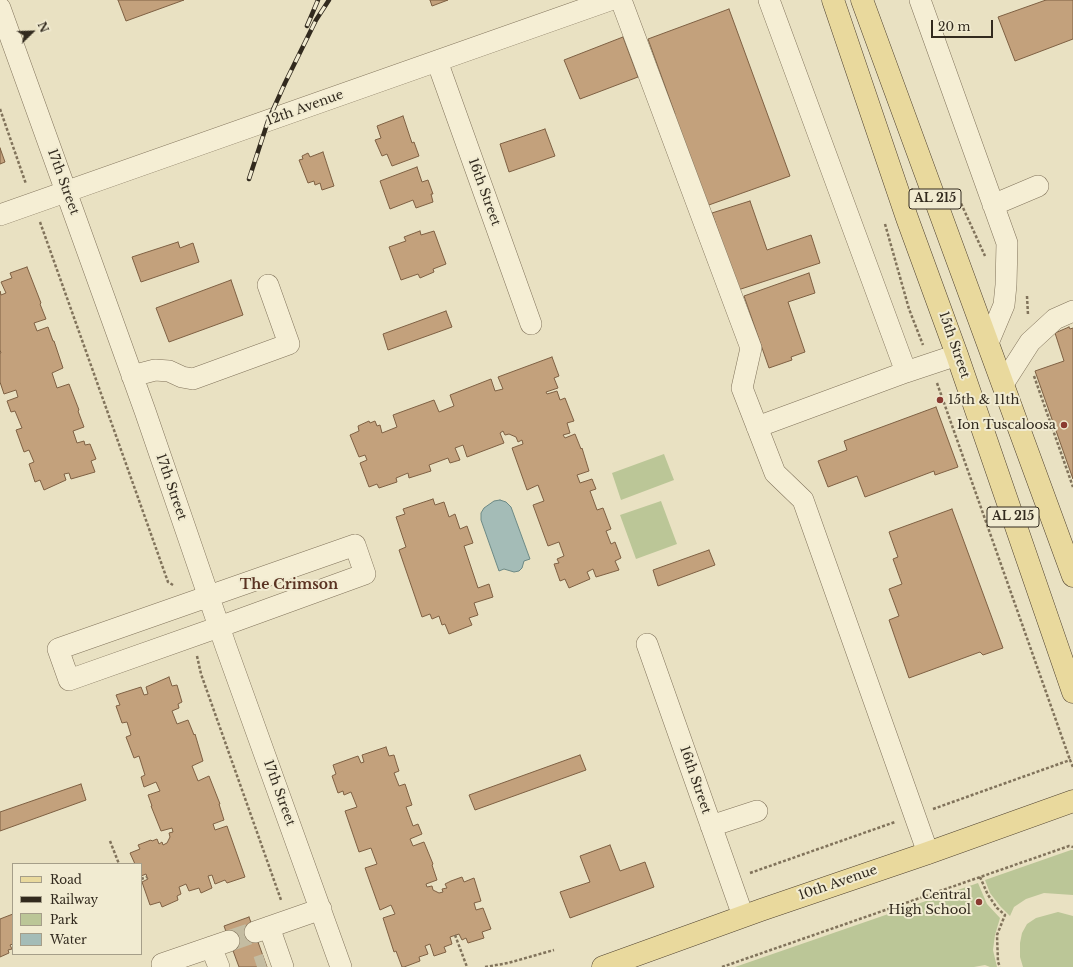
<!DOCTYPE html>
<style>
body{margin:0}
#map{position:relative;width:1073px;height:967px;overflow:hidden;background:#e9e1c2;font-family:"Libre Baskerville",serif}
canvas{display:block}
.legend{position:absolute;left:12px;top:863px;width:130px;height:92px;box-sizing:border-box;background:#f1ebd1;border:1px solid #a59e89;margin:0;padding:5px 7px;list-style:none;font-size:12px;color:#322a1e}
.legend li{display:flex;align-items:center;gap:8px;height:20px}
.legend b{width:20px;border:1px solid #a59e89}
.north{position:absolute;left:12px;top:12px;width:40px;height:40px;-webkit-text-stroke:3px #f1ebd1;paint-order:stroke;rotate:67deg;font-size:11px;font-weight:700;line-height:16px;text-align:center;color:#322a1e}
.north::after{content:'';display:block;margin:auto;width:14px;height:18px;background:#322a1e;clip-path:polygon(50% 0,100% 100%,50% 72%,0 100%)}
.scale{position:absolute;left:931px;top:20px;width:62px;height:18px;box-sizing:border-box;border:2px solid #322a1e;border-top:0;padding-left:5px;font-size:12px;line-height:14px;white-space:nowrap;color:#322a1e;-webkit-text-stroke:3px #f1ebd1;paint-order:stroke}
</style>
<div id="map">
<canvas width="1073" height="967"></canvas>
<ul class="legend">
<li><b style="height:5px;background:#e9d99d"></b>Road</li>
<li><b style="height:5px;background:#322a1e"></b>Railway</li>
<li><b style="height:11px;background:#bbc697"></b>Park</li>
<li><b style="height:11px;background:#a4bcb7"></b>Water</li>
</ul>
<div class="north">N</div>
<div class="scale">20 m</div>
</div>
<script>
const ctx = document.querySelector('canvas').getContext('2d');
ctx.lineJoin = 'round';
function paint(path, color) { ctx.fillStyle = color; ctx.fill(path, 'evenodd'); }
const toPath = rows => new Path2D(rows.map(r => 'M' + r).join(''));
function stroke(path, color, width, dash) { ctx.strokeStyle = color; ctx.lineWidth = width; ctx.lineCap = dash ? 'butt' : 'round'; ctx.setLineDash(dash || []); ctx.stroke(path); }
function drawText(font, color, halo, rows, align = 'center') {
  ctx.font = font + ' "Libre Baskerville",serif'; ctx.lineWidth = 4; ctx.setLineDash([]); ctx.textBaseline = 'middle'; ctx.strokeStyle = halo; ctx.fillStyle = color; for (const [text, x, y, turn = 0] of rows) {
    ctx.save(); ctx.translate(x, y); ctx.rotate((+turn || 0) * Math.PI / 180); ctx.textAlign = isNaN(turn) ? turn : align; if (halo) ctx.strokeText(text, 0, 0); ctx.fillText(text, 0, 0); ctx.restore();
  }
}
paint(toPath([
 [664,454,674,480,621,500,612,473],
 [661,501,677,544,636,559,620,515],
 [1071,850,1073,850,1073,895,1044,893,1026,899,1014,907,1010,916,1000,906,990,893,985,880],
 [978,883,987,904,1000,918,995,935,993,950,997,967,990,967,985,965,974,967,735,967],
 [1058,912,1073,916,1073,967,1023,967,1020,957,1020,943,1022,933,1027,924,1036,918]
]), '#bbc697');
const water = toPath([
 [500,500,506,502,511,507,530,559,524,561,522,568,519,571,514,572,504,569,499,571,481,520,481,513,484,508,494,501,500,500]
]);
paint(water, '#a4bcb7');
stroke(water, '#6c8985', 1);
const building = toPath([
 [118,0,184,0,126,21,118,0],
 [430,0,448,0,432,6,430,0],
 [1046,0,1073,0,1073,39,1015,61,998,17,1046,0],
 [729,9,790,176,706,206,672,115,675,114,648,39,729,9],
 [623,37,638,77,580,99,564,60,623,37],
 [403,116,412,143,414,142,419,156,392,166,387,154,382,156,375,140,381,138,377,126,403,116],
 [545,129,555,156,509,172,500,144,545,129],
 [0,148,5,162,0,164,0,148],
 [323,152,334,186,322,190,320,183,315,185,314,181,308,183,299,160,303,159,302,156,308,153,310,157,323,152],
 [417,167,422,182,428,180,433,194,431,194,433,202,416,208,413,200,390,209,380,181,417,167],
 [750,201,767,250,811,235,820,263,738,290,712,213,750,201],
 [420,231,421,235,434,231,446,264,433,269,434,272,420,278,418,274,401,280,389,247,406,241,404,237,420,231],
 [178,242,180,248,193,243,199,262,141,282,132,257,178,242],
 [27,267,41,303,40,304,46,319,34,323,37,331,48,327,53,341,54,341,63,368,52,373,57,388,69,384,79,410,78,411,84,427,73,431,77,443,84,441,85,445,90,444,96,459,91,461,95,472,71,479,69,473,64,474,66,480,44,490,40,480,35,482,29,464,34,462,29,450,24,452,16,430,22,428,15,411,11,412,7,401,18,397,16,390,4,394,0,382,0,353,1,353,0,350,0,291,1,295,6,293,1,282,12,278,10,273,27,267],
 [809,273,815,293,788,302,805,352,791,357,792,360,769,368,744,296,809,273],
 [231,280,243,315,169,342,156,308,231,280],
 [446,311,452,327,388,350,383,334,446,311],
 [1069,327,1070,329,1073,328,1073,479,1035,371,1064,361,1055,333,1069,327],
 [552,357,559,376,554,378,558,388,546,392,547,394,557,391,560,400,565,398,574,421,567,423,570,433,563,435,565,438,575,434,581,449,582,448,589,471,577,475,580,483,592,479,596,489,590,491,597,510,603,508,611,529,606,531,611,544,615,542,621,558,615,561,619,570,596,577,593,569,587,572,590,579,569,588,565,579,560,581,554,564,559,563,557,559,564,556,559,542,548,546,533,505,544,501,538,485,527,490,512,448,523,444,522,440,518,442,516,437,509,434,505,435,503,431,500,433,504,443,467,457,463,445,455,448,460,460,450,463,448,458,429,465,431,471,409,478,408,473,396,478,397,482,379,488,377,484,369,487,360,463,367,460,365,455,359,457,350,435,359,431,358,426,369,421,370,423,375,421,377,426,380,425,382,433,397,427,393,415,434,400,439,412,454,406,450,395,491,379,495,391,503,389,498,377,552,357],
 [936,407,958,467,935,475,934,471,865,497,857,476,828,487,818,461,847,450,844,441,936,407],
 [433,499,435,505,444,502,449,517,455,514,460,529,467,526,473,543,464,546,478,588,489,584,493,597,474,603,478,615,469,618,472,625,449,634,445,624,442,625,439,616,432,619,430,614,422,617,399,550,406,547,396,517,405,514,403,509,433,499],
 [952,509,1003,648,983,655,980,652,909,678,889,620,899,616,889,589,902,584,893,559,898,557,889,532,952,509],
 [709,550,715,565,658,586,653,570,709,550],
 [169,677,172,686,177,685,182,702,178,704,179,708,172,711,177,724,188,720,194,735,195,734,203,761,192,766,198,781,209,776,220,804,219,804,224,820,213,824,215,830,227,826,245,877,227,883,225,880,215,884,212,875,208,876,212,888,201,893,199,888,189,891,186,884,179,887,181,894,177,896,178,900,162,907,160,902,150,905,142,882,148,879,147,877,146,874,141,876,141,864,135,864,130,853,140,849,138,845,151,840,152,841,157,839,159,844,162,842,163,845,167,843,170,837,169,833,173,832,172,828,161,831,151,806,152,806,148,795,160,791,156,782,144,787,141,777,145,775,139,756,134,758,126,737,131,735,127,722,122,723,116,706,120,705,116,695,141,687,144,695,148,694,146,687,169,677],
 [386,747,389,756,394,755,397,765,399,771,394,773,399,786,405,784,412,805,406,807,413,826,418,824,422,834,410,839,413,846,424,842,433,864,432,865,437,880,426,884,427,887,432,886,433,890,439,893,443,892,442,889,447,888,445,884,451,881,462,877,464,882,474,878,481,901,474,903,476,910,483,908,491,929,482,932,484,938,468,943,466,938,462,940,459,934,450,937,452,944,444,947,446,952,434,956,430,944,425,946,428,954,419,957,420,961,404,967,402,967,396,951,394,952,383,918,395,914,391,905,380,910,365,868,377,864,371,848,359,852,345,811,357,807,351,792,344,795,343,791,338,793,332,776,336,774,333,765,358,756,361,763,364,762,362,755,386,747],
 [580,755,586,770,475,810,469,795,580,755],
 [81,784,86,800,0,831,0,812,81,784],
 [610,845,620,871,645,862,654,887,570,918,560,892,590,882,580,856,610,845],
 [13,914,13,944,10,945,12,949,8,950,9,953,0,957,0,919,13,914],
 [249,917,267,967,239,967,224,926,249,917]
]);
paint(building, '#c3a17c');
stroke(building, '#7e6043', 1);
stroke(toPath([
 [229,941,255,932],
 [257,967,266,964]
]), '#c4bca1', 21, [21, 10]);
const minor = toPath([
 [621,0,751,348,742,388,775,473,803,500,928,853],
 [769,0,906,372],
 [920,0,1007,243,1006,285,1004,305,988,343],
 [0,8,145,411,226,647,341,967],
 [437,61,531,324],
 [993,205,1038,186],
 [0,215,610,0],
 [132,376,155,370,169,371,182,377,193,379,289,344,268,285],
 [1003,384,1030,342,1055,319,1073,311],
 [757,427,906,372,957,355],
 [355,545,365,574,219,627,69,680,58,649,355,545],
 [647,644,743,916],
 [711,826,757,811],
 [269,927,283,967],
 [255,932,321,909],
 [211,947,219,967],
 [162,964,229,941]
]);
const major = toPath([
 [833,0,907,218,957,355,1073,692],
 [862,0,1073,576],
 [603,967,761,910,928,853,1073,801]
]);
stroke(minor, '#81735b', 22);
stroke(major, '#4f412f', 23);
stroke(toPath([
 [0,109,26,184],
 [959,199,985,256],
 [40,222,168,582,173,585],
 [885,224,909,309,923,345],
 [1027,296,1028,315],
 [1034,376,1073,487],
 [937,383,1070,760],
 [197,656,201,674,281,900],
 [933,809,1070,760,1073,767],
 [110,841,119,864],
 [750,873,895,822],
 [980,877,988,895,997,908,1005,915,997,935,998,962,1000,967],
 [141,879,147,877],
 [455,935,467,967],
 [485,967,508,963,554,950],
 [722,967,1069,846,1073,847]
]), '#81735b', 2.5, [3, 2]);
stroke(minor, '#f5eed4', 21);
stroke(major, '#e9d99d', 22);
const rail = toPath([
 [307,26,318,0],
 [249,179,268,121,285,83,316,20,329,0]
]);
stroke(rail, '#322a1e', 4.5);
stroke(rail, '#f1ebd1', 3, [9]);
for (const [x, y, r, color] of [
 [940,400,4,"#8a3a31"],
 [1064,425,4,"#8a3a31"],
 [979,902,4,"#8a3a31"]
]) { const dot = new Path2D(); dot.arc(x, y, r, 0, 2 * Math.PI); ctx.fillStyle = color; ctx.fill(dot); stroke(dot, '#f1ebd1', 1.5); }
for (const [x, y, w] of [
 [935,199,52],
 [1013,517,52]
]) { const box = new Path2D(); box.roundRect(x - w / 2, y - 10, w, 20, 3); ctx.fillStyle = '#f1ebd1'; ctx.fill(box); stroke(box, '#322a1e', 1); }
drawText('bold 12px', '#322a1e', null, [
 ["AL 215",935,199],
 ["AL 215",1013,517]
]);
drawText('13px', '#322a1e', '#f1ebd1', [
 ["12th Avenue",305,108,-20],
 ["17th Street",63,182,70],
 ["16th Street",484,192,70],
 ["15th Street",954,345,71],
 ["17th Street",171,487,71],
 ["16th Street",695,780,71],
 ["17th Street",279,793,70],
 ["10th Avenue",838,883,-19]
]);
drawText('13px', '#322a1e', '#f1ebd1', [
 ["15th & 11th",948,400,"left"],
 ["Ion Tuscaloosa",1056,425],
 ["Central",971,895],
 ["High School",971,910]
], 'right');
drawText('bold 14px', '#5a3322', '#f1ebd1', [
 ["The Crimson",289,585]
]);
</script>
